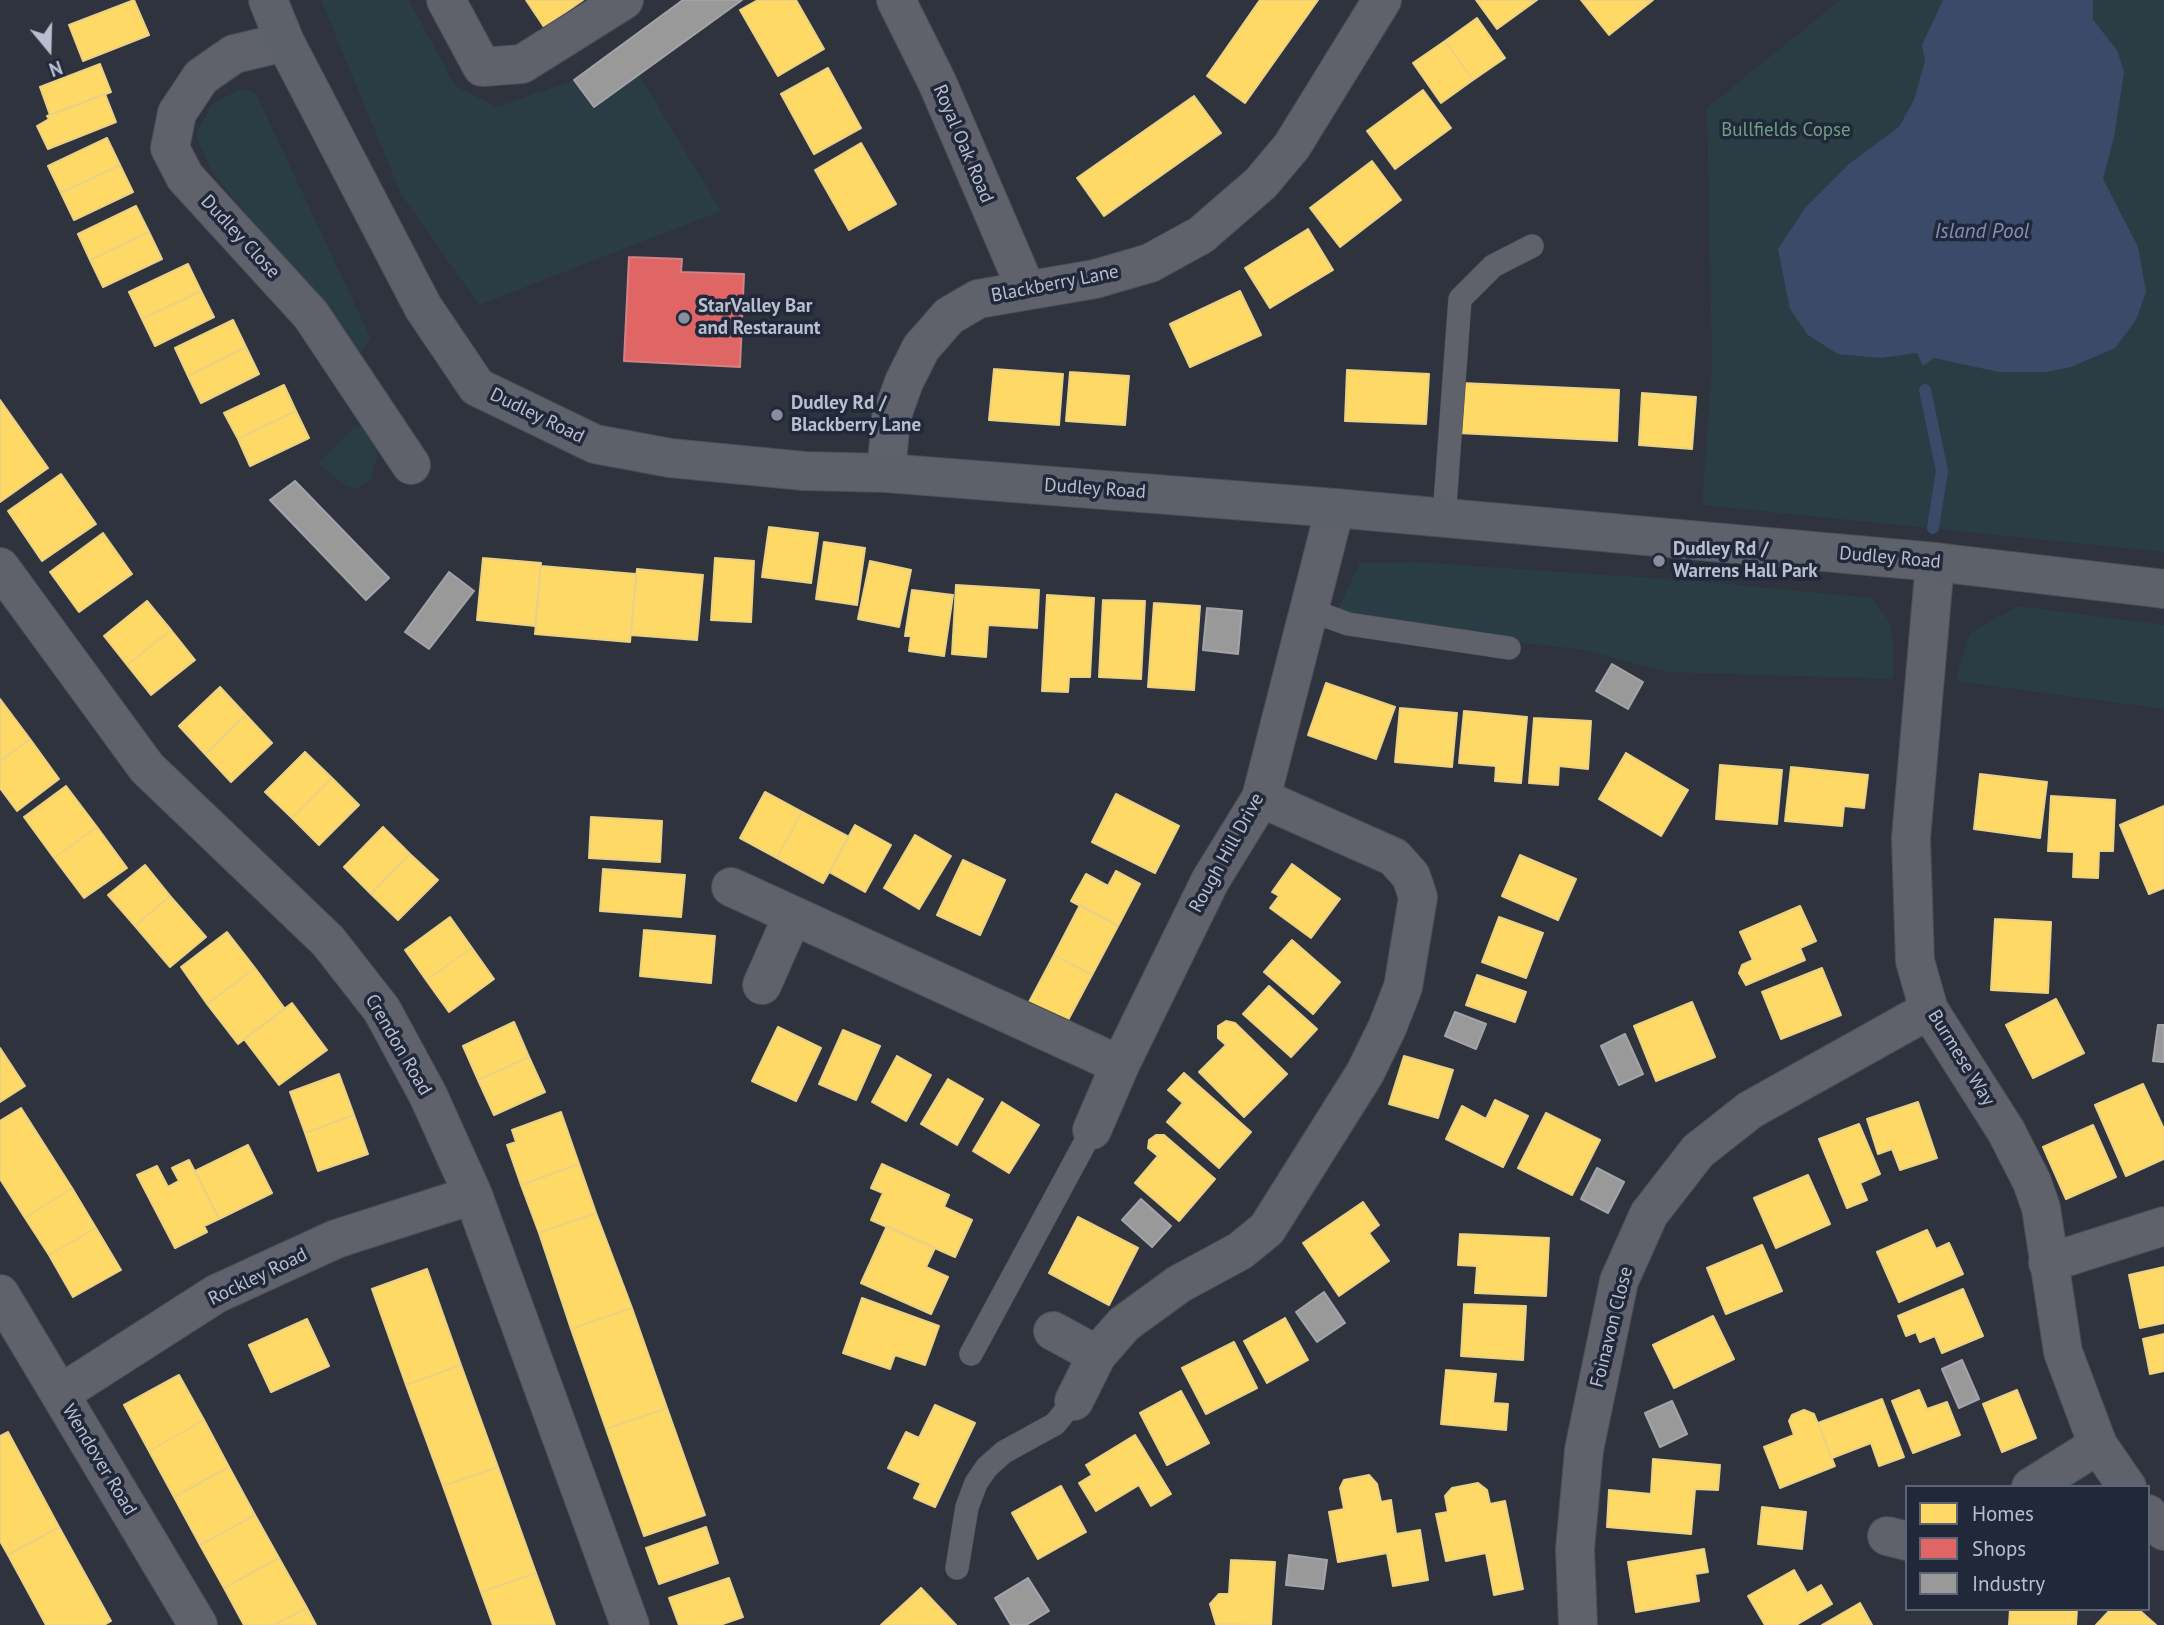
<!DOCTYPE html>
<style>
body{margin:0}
#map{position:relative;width:2164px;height:1625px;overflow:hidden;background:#2e333e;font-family:"PT Sans",sans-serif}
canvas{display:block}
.legend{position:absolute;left:1905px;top:1485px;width:245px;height:126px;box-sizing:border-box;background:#20283a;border:2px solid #5d6475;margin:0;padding:9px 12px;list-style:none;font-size:21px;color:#b9bfce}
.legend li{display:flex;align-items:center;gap:14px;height:35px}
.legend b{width:35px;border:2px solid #5d6475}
.north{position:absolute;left:14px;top:14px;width:70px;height:70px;-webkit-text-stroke:5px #20283a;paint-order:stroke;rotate:161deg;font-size:19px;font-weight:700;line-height:28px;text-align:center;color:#b9bfce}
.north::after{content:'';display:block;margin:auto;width:24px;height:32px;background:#b9bfce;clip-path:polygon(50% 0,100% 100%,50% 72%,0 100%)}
</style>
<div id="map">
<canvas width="2164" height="1625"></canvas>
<ul class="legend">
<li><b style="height:19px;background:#ffd966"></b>Homes</li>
<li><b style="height:19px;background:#e06666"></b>Shops</li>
<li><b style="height:19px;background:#999"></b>Industry</li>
</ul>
<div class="north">N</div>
</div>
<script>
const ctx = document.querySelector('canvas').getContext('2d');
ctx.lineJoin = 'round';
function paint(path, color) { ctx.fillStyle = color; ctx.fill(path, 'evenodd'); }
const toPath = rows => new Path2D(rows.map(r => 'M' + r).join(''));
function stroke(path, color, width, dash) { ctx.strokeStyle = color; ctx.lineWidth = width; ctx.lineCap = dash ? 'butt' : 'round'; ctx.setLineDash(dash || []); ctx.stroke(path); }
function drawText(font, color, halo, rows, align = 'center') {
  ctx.font = font + ' "PT Sans",sans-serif'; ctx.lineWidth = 7; ctx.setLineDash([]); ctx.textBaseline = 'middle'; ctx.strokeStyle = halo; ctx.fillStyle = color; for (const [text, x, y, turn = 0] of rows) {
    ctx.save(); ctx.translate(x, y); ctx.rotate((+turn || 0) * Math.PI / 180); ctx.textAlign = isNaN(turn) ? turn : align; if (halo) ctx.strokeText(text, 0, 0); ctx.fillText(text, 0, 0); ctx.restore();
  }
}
paint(toPath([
 [321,0,409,0,455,86,497,107,574,80,594,107,639,75,721,211,479,305,401,194],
 [1840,0,2164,0,2164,552,1702,505,1712,363,1707,108],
 [242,88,256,94,371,339,360,352,212,172,196,135,212,104],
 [365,425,372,433,377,458,371,479,356,489,345,485,318,463,353,428],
 [1415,562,1696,581,1872,598,1889,621,1894,648,1893,679,1667,672,1585,650,1333,620,1360,563],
 [2018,606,2164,625,2164,709,1955,681,1970,633]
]), '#2a3d45');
paint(toPath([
 [1943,0,2093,0,2093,20,2117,50,2124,72,2114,137,2103,179,2138,247,2146,292,2136,320,2115,348,2071,367,2045,372,1999,372,1934,358,1923,366,1917,353,1881,358,1838,354,1808,335,1790,309,1778,249,1806,207,1849,164,1899,127,1914,100,1925,61,1922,45]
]), '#3c4a6a');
const homes = toPath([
 [134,0,149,35,83,61,69,25,134,0],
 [526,0,583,0,544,27,526,0],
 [758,0,796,0,824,49,778,76,740,10,758,0],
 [1260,0,1318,0,1245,103,1207,76,1260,0],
 [1476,0,1537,0,1497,29,1476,0],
 [1581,0,1653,0,1609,35,1581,0],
 [1477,18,1505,58,1473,80,1445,41,1477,18],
 [1445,41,1473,80,1441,103,1413,63,1445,41],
 [100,64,111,92,50,115,40,87,100,64],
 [828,68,861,128,814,154,781,94,828,68],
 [1423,90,1451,128,1395,169,1367,131,1423,90],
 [105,94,116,122,48,149,37,126,49,119,47,116,105,94],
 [1194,96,1221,133,1104,216,1077,178,1194,96],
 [107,138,120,165,61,193,48,166,107,138],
 [861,143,896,204,849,230,815,170,861,143],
 [1372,161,1401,200,1340,247,1310,208,1372,161],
 [120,165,133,192,74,220,61,193,120,165],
 [136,206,149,232,90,260,78,234,136,206],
 [1308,229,1333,270,1270,308,1245,268,1308,229],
 [149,232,162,259,103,287,90,260,149,232],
 [188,264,201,291,142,319,129,292,188,264],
 [201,291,214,317,155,346,142,319,201,291],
 [1240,291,1261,335,1190,367,1170,324,1240,291],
 [233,320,246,347,188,376,175,348,233,320],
 [246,347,259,374,201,403,188,376,246,347],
 [994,369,1063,374,1059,425,989,420,994,369],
 [1347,370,1429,374,1426,424,1345,421,1347,370],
 [1070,372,1129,376,1125,425,1066,421,1070,372],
 [1461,383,1619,390,1617,441,1458,433,1461,383],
 [284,385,296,411,238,439,224,413,284,385],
 [1642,393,1696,397,1692,449,1639,445,1642,393],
 [0,400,48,468,0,502,0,400],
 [296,411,309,438,250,466,238,439,296,411],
 [61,474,96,524,42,561,8,511,61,474],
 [769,527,818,533,811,583,762,577,769,527],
 [103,533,132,574,79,612,50,572,103,533],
 [824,542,865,548,857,605,816,599,824,542],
 [483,558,541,563,535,626,477,620,483,558],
 [715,558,754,561,751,622,711,620,715,558],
 [870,561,911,570,899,627,858,619,870,561],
 [541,566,636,574,630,642,535,634,541,566],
 [637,569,703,575,697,640,631,635,637,569],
 [956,585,1039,590,1037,628,988,625,986,657,952,654,956,585],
 [912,590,953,595,944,656,909,651,911,636,905,636,912,590],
 [1047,595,1094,598,1090,677,1069,677,1068,692,1042,691,1047,595],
 [1103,600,1145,601,1141,679,1099,677,1103,600],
 [147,601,171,630,127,665,104,636,147,601],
 [1154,603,1200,606,1194,690,1148,687,1154,603],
 [171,630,195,660,151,695,127,665,171,630],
 [1326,683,1395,707,1376,759,1308,735,1326,683],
 [220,687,246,715,205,754,179,726,220,687],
 [0,699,30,739,0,761,0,699],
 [1400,708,1457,713,1452,767,1395,762,1400,708],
 [1464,711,1527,717,1521,783,1495,781,1496,766,1459,763,1464,711],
 [246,715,272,743,231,782,205,754,246,715],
 [1534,718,1591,721,1588,769,1559,766,1558,785,1529,783,1534,718],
 [30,739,59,779,17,811,0,788,0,761,30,739],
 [305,752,332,778,292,818,265,792,305,752],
 [1626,753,1688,790,1661,836,1599,799,1626,753],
 [1720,765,1782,770,1777,824,1716,819,1720,765],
 [1791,767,1868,775,1864,808,1844,806,1842,826,1785,821,1791,767],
 [1980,774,2047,782,2040,838,1974,829,1980,774],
 [332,778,359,805,319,845,292,818,332,778],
 [66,786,97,827,54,858,24,817,66,786],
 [765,792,802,812,777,858,740,838,765,792],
 [1116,794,1179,826,1155,873,1092,842,1116,794],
 [2051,796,2115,800,2113,851,2099,851,2098,878,2073,877,2074,852,2048,851,2051,796],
 [2164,806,2164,888,2149,894,2120,825,2164,806],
 [802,812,849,837,823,883,777,858,802,812],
 [591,817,662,821,660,862,589,858,591,817],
 [855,825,891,845,865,892,829,872,855,825],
 [97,827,127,868,84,898,54,858,97,827],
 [383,827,410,854,371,894,344,867,383,827],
 [915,835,951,856,919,909,884,888,915,835],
 [410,854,438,880,398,920,371,894,410,854],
 [1520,855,1576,879,1558,920,1502,896,1520,855],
 [963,860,1005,880,980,935,937,915,963,860],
 [1292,864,1340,899,1311,938,1270,908,1279,896,1272,892,1292,864],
 [145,865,170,896,135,926,108,895,145,865],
 [603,869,685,875,681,917,600,911,603,869],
 [1116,871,1140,884,1118,926,1071,901,1086,874,1108,886,1116,871],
 [170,896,206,937,170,967,135,926,170,896],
 [1080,905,1118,926,1092,975,1054,955,1080,905],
 [1800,906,1816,941,1800,948,1805,960,1746,985,1739,973,1742,965,1753,960,1740,932,1800,906],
 [450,917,472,948,426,980,405,950,450,917],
 [1499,917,1543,933,1526,978,1482,962,1499,917],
 [1995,919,2051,922,2048,993,1991,990,1995,919],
 [644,930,715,936,711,983,640,976,644,930],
 [227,932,255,968,207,1004,181,967,227,932],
 [1292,940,1340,982,1313,1014,1264,972,1292,940],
 [472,948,494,979,449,1012,426,980,472,948],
 [1054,955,1092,975,1066,1024,1028,1004,1054,955],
 [255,968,285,1009,238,1044,207,1004,255,968],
 [1822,968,1841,1015,1781,1039,1762,992,1822,968],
 [1477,975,1526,992,1515,1022,1466,1005,1477,975],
 [1269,986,1317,1029,1291,1057,1243,1014,1269,986],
 [2056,999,2084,1053,2033,1078,2006,1025,2056,999],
 [1692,1002,1715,1057,1656,1081,1634,1026,1692,1002],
 [292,1003,327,1050,279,1085,244,1039,292,1003],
 [1226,1021,1235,1023,1287,1074,1244,1117,1199,1072,1226,1045,1218,1038,1218,1026,1226,1021],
 [514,1022,529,1057,478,1080,463,1046,514,1022],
 [778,1027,821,1048,796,1101,752,1081,778,1027],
 [843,1030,880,1046,856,1100,819,1084,843,1030],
 [0,1048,25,1086,0,1102,0,1048],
 [897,1056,931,1075,906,1121,872,1102,897,1056],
 [1404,1056,1453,1070,1438,1118,1389,1104,1404,1056],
 [529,1057,545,1092,494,1115,478,1080,529,1057],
 [1184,1073,1251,1132,1219,1168,1167,1122,1183,1103,1168,1090,1184,1073],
 [339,1074,354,1115,305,1133,290,1092,339,1074],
 [948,1079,983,1099,957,1145,921,1124,948,1079],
 [2143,1084,2164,1129,2164,1159,2126,1176,2095,1105,2143,1084],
 [1495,1100,1528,1116,1503,1167,1446,1139,1462,1106,1486,1119,1495,1100],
 [1002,1102,1039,1125,1009,1173,973,1151,1002,1102],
 [1918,1102,1937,1158,1900,1170,1892,1149,1878,1154,1867,1119,1918,1102],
 [21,1108,72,1188,25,1218,0,1179,0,1121,21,1108],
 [561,1112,579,1164,521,1185,507,1145,516,1142,512,1130,561,1112],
 [1546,1113,1600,1140,1572,1195,1518,1168,1546,1113],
 [354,1115,368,1154,318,1171,305,1133,354,1115],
 [1859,1124,1880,1174,1860,1183,1867,1200,1847,1208,1819,1139,1859,1124],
 [2093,1125,2116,1177,2066,1199,2043,1147,2093,1125],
 [1156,1135,1164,1135,1215,1179,1179,1221,1135,1183,1158,1156,1148,1148,1149,1140,1156,1135],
 [248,1145,272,1193,219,1219,195,1171,248,1145],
 [189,1160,219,1219,204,1226,207,1232,175,1248,137,1175,157,1166,168,1187,179,1181,172,1168,189,1160],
 [579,1164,596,1213,539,1233,521,1185,579,1164],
 [882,1164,949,1195,944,1207,972,1220,955,1257,871,1220,883,1193,871,1188,882,1164],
 [1808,1175,1830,1224,1776,1248,1754,1198,1808,1175],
 [72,1188,96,1228,49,1255,25,1218,72,1188],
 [1363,1202,1379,1225,1369,1233,1389,1261,1339,1296,1303,1243,1363,1202],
 [596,1213,632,1308,571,1329,539,1233,596,1213],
 [1078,1217,1138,1248,1109,1305,1049,1273,1078,1217],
 [887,1226,935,1248,926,1267,948,1277,931,1314,861,1283,887,1226],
 [96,1228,121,1270,73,1297,49,1255,96,1228],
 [1927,1230,1936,1249,1949,1243,1963,1274,1899,1302,1877,1252,1927,1230],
 [1460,1234,1549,1238,1546,1296,1475,1293,1477,1266,1458,1265,1460,1234],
 [1762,1245,1782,1291,1726,1314,1707,1268,1762,1245],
 [2164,1267,2164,1323,2140,1328,2129,1275,2164,1267],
 [427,1269,461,1365,406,1385,372,1289,427,1269],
 [1963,1289,1983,1336,1942,1353,1935,1336,1920,1342,1916,1332,1906,1336,1898,1316,1963,1289],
 [862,1298,939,1326,925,1365,895,1355,890,1369,843,1353,862,1298],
 [1464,1304,1526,1306,1523,1360,1461,1356,1464,1304],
 [632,1308,667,1408,606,1429,571,1329,632,1308],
 [1713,1316,1734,1359,1674,1388,1653,1345,1713,1316],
 [1285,1318,1308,1360,1267,1383,1244,1341,1285,1318],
 [307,1319,329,1366,271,1392,249,1345,307,1319],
 [2164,1334,2164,1371,2150,1374,2143,1339,2164,1334],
 [1234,1342,1257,1388,1206,1414,1182,1368,1234,1342],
 [461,1365,498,1467,443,1486,406,1385,461,1365],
 [1446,1370,1496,1374,1493,1403,1508,1404,1506,1430,1441,1424,1446,1370],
 [179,1375,204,1420,149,1451,124,1405,179,1375],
 [1919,1390,1927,1409,1947,1402,1960,1435,1913,1453,1892,1401,1919,1390],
 [2017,1390,2036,1438,2002,1452,1983,1404,2017,1390],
 [1181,1391,1209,1443,1167,1465,1140,1413,1181,1391],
 [1882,1399,1904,1457,1879,1466,1871,1443,1832,1458,1818,1423,1882,1399],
 [935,1405,975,1423,935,1507,914,1498,921,1483,888,1468,906,1432,919,1438,935,1405],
 [667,1408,705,1515,644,1536,606,1429,667,1408],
 [1804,1410,1814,1414,1835,1466,1780,1488,1764,1447,1794,1435,1789,1421,1792,1415,1804,1410],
 [204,1420,229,1467,174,1497,149,1451,204,1420],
 [8,1432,59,1527,8,1555,0,1541,0,1436,8,1432],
 [1135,1435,1171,1494,1151,1506,1139,1485,1096,1511,1079,1483,1092,1475,1086,1465,1135,1435],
 [1653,1459,1720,1465,1718,1490,1695,1489,1691,1534,1607,1527,1609,1490,1651,1494,1653,1459],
 [229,1467,255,1515,200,1545,174,1497,229,1467],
 [498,1467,536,1573,481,1592,443,1486,498,1467],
 [1369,1475,1377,1484,1381,1502,1391,1500,1396,1534,1420,1530,1428,1580,1393,1586,1387,1553,1338,1562,1329,1512,1344,1509,1340,1488,1344,1480,1369,1475],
 [1478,1483,1487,1490,1490,1504,1505,1501,1523,1589,1494,1595,1486,1553,1446,1561,1436,1514,1448,1512,1445,1496,1452,1488,1478,1483],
 [1061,1486,1086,1532,1038,1559,1012,1513,1061,1486],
 [1762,1507,1806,1512,1802,1549,1758,1544,1762,1507],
 [255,1515,279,1558,224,1588,200,1545,255,1515],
 [59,1527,111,1621,104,1625,46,1625,8,1555,59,1527],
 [706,1527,718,1563,659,1584,646,1548,706,1527],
 [1704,1549,1708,1572,1695,1574,1699,1601,1636,1612,1628,1562,1704,1549],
 [279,1558,307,1608,273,1625,244,1625,224,1588,279,1558],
 [1231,1560,1275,1562,1271,1625,1216,1624,1210,1604,1219,1594,1229,1594,1231,1560],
 [1794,1570,1807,1593,1821,1585,1832,1604,1796,1625,1765,1625,1748,1596,1794,1570],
 [536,1573,555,1625,493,1625,481,1592,536,1573],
 [729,1578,743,1617,720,1625,679,1625,669,1598,729,1578],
 [921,1588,956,1625,881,1625,921,1588],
 [1860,1603,1872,1625,1822,1625,1860,1603],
 [307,1608,316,1625,273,1625,307,1608],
 [2010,1609,2077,1609,2076,1625,2009,1625,2010,1609],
 [2111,1609,2138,1609,2156,1625,2096,1625,2111,1609]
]);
paint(homes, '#ffd966');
stroke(homes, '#ead185', 2);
const shops = toPath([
 [629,257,682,259,681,272,744,274,740,367,624,361,629,257]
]);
paint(shops, '#e06666');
stroke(shops, '#d48185', 2);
const industry = toPath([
 [683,0,742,0,594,107,574,80,683,0],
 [295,481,389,578,366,600,270,500,295,481],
 [449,572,474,591,429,649,405,632,449,572],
 [1207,608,1242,611,1238,654,1203,650,1207,608],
 [1612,664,1643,682,1628,709,1596,691,1612,664],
 [1455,1012,1486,1024,1476,1049,1445,1036,1455,1012],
 [2158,1025,2164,1025,2164,1062,2153,1061,2158,1025],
 [1625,1034,1643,1074,1619,1085,1601,1046,1625,1034],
 [1597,1168,1624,1182,1608,1213,1581,1199,1597,1168],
 [1141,1199,1171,1226,1152,1247,1122,1220,1141,1199],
 [1324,1292,1345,1323,1317,1342,1296,1312,1324,1292],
 [1962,1360,1979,1399,1959,1408,1942,1369,1962,1360],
 [1672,1401,1687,1434,1660,1447,1645,1413,1672,1401],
 [1289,1555,1327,1560,1323,1589,1286,1585,1289,1555],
 [1028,1578,1049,1611,1026,1625,1011,1625,995,1598,1028,1578]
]);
paint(industry, '#999');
stroke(industry, '#a3a4a9', 2);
stroke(toPath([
 [1925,390,1942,471,1933,528]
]), '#3c4a6a', 12);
const lane = toPath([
 [1444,518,1460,299,1493,266,1532,246],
 [1310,610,1348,624,1509,648],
 [971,1354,1092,1130],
 [957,1568,967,1507,976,1483,987,1467,1004,1452,1055,1424,1074,1401]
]);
const street = toPath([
 [446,0,482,67,522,64,624,0],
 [896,0,937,82,1026,289],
 [285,42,234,54,201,77,177,113,170,148,185,177,311,315,411,465],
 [886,473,891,418,904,382,921,348,949,316,978,299,1095,279,1150,263,1201,235,1261,183,1292,146,1382,0],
 [1935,562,1911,838,1915,961,1929,1010,2006,1131,2032,1182,2041,1208,2063,1352,2098,1445,2127,1487],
 [0,567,147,768,328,941,382,1010,428,1095,473,1195,630,1625],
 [731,887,1120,1065],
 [762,985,792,917],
 [1092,1130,1120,1065,1210,881,1261,798,1335,508],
 [2048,1263,2164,1226],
 [0,1294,198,1625],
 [1053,1331,1097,1355],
 [60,1394,216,1294,336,1239,473,1195],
 [1074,1401,1097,1355,1124,1324,1179,1284,1240,1251,1267,1229,1365,1073,1387,1028,1403,987,1418,897,1411,876,1394,857,1261,798],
 [2031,1487,2098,1445],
 [2148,1514,2164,1531],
 [1887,1536,1907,1541],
 [1578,1625,1575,1549,1584,1450,1619,1281,1649,1214,1698,1151,1750,1110,1929,1010]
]);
const secondary = toPath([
 [268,0,285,42,423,307,477,387,595,444,670,458,804,471,886,473,1335,508,1935,562,2164,589]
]);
stroke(lane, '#4b4e56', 24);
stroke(street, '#4b4e56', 40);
stroke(secondary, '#4b4e56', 40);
stroke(lane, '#5f626b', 23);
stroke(street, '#5f626b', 38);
stroke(secondary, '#5d616a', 38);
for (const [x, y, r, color] of [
 [684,318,7,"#888e9c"],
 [777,415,7,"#888e9c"],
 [1659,561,7,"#888e9c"]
]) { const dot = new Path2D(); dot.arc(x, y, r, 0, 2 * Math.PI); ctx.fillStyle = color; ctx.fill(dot); stroke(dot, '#20283a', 2.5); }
drawText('19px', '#709f80', '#20283a', [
 ["Bullfields Copse",1786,131]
]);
drawText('19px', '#b9bfce', '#20283a', [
 ["Royal Oak Road",963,144,67],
 ["Dudley Close",240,237,47],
 ["Blackberry Lane",1055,284,-11],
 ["Dudley Road",537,416,26],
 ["Dudley Road",1095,489,4],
 ["Dudley Road",1890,558,5],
 ["Rough Hill Drive",1227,853,-61],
 ["Crendon Road",398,1045,60],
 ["Burmese Way",1961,1058,58],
 ["Rockley Road",258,1277,-26],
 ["Foinavon Close",1612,1327,-76],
 ["Wendover Road",99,1460,59]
]);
drawText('bold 19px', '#b9bfce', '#20283a', [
 ["StarValley Bar",698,307],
 ["and Restaraunt",698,329],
 ["Dudley Rd /",791,404],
 ["Blackberry Lane",791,426],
 ["Dudley Rd /",1673,550],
 ["Warrens Hall Park",1673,572]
], 'left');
drawText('italic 21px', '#8091b5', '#20283a', [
 ["Island Pool",1982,232]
]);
</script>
